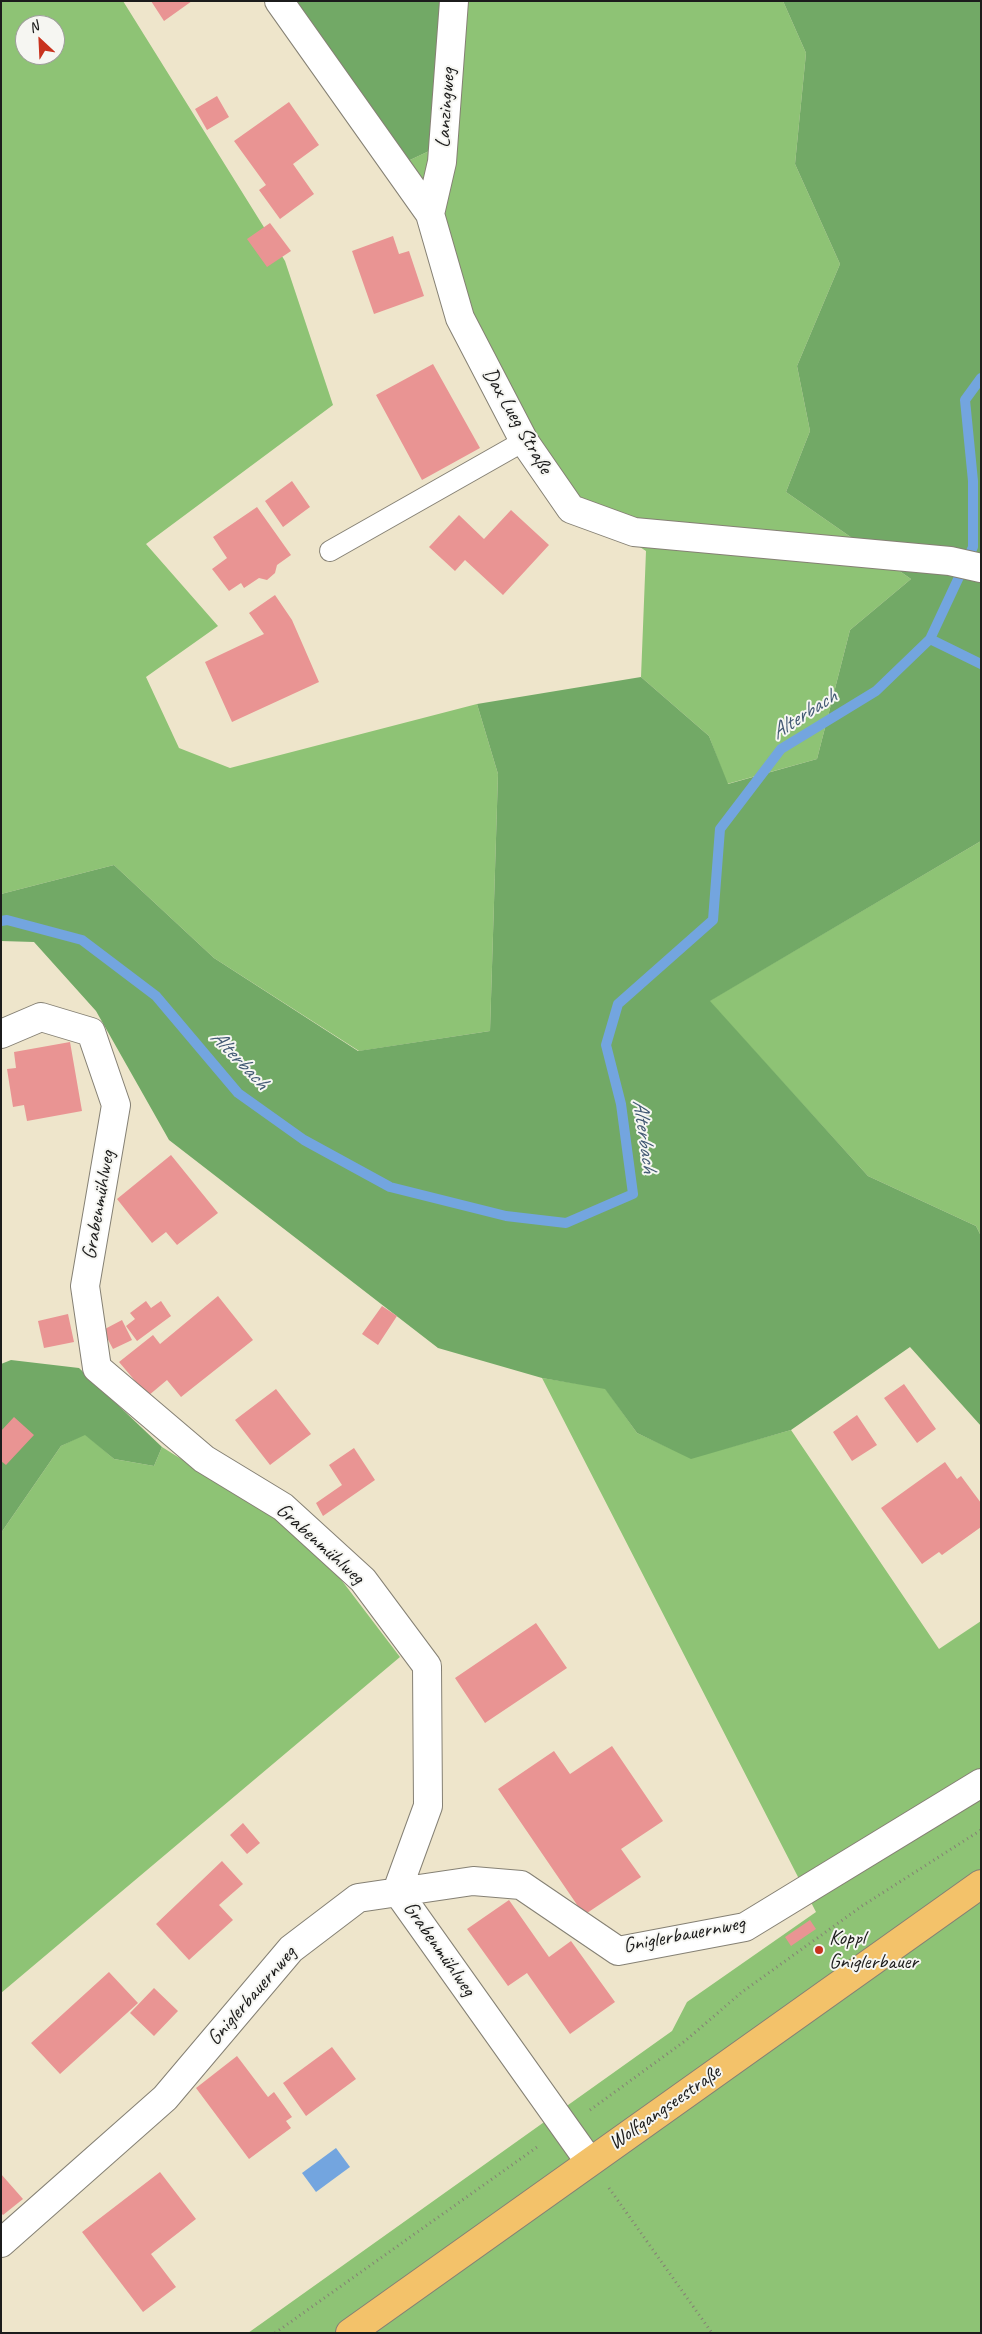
<!DOCTYPE html>
<meta charset="utf-8">
<style>
body{margin:0}
#map{position:relative;width:982px;height:2334px;overflow:hidden;background:#eee5cb;font-family:Caveat,sans-serif}
canvas{display:block}
.frame{position:absolute;inset:0;border:2px solid #1c1c1c;pointer-events:none}
.north{position:absolute;left:15px;top:15px;width:50px;height:50px;box-sizing:border-box;background:#f6f6f2;border:1px solid #9f9f9c;border-radius:50%;rotate:335deg;font-size:14px;font-weight:700;line-height:20px;text-align:center;color:#1c1c1c}
.north::after{content:'';display:block;margin:auto;width:18px;height:22px;background:#c8321e;clip-path:polygon(50% 0,100% 100%,50% 72%,0 100%)}
</style>
<div id="map">
<canvas width="982" height="2334"></canvas>
<div class="frame"></div>
<div class="north">N</div>
</div>
<script>
const ctx = document.querySelector('canvas').getContext('2d');
ctx.lineJoin = 'round';
function paint(path, color) { ctx.fillStyle = color; ctx.fill(path, 'evenodd'); }
const toPath = rows => new Path2D(rows.map(r => 'M' + r).join(''));
function stroke(path, color, width, dash) { ctx.strokeStyle = color; ctx.lineWidth = width; ctx.lineCap = dash ? 'butt' : 'round'; ctx.setLineDash(dash || []); ctx.stroke(path); }
function drawText(font, color, halo, rows, align = 'center') {
  ctx.font = font + ' Caveat,sans-serif'; ctx.lineWidth = 4; ctx.setLineDash([]); ctx.textBaseline = 'middle'; ctx.strokeStyle = halo; ctx.fillStyle = color; for (const [text, x, y, turn = 0] of rows) {
    ctx.save(); ctx.translate(x, y); ctx.rotate((+turn || 0) * Math.PI / 180); ctx.textAlign = isNaN(turn) ? turn : align; if (halo) ctx.strokeText(text, 0, 0); ctx.fillText(text, 0, 0); ctx.restore();
  }
}
paint(toPath([
 [1,1,123,1,285,261,333,405,146,544,218,626,146,677,179,748,230,768,477,704,498,774,490,1031,359,1051,214,958,114,865,1,894],
 [25,25,55,25,55,55,25,55],
 [469,1,783,1,806,53,795,164,840,264,797,366,810,431,786,492,911,579,850,630,817,759,727,784,709,736,641,677,646,551,556,492,395,167,442,145],
 [981,841,981,1236,976,1226,868,1176,709,1001],
 [542,1378,605,1388,637,1433,691,1458,791,1430,939,1649,981,1621,981,2333,248,2333,672,2031,687,2002,816,1912],
 [85,1434,114,1459,154,1466,162,1447,311,1540,400,1657,1,1993,1,1533,61,1446]
]), '#8ec375');
paint(toPath([
 [290,1,469,1,442,145,395,167],
 [783,1,981,1,981,841,710,1001,868,1176,976,1226,981,1236,981,1426,910,1347,791,1430,691,1459,637,1433,605,1389,542,1378,438,1348,169,1140,96,1011,34,942,1,941,1,894,114,865,214,958,358,1051,490,1031,498,774,477,704,641,677,709,736,728,784,817,759,850,630,911,579,786,492,810,431,797,366,840,264,795,164,806,53],
 [11,1360,79,1368,162,1447,154,1466,114,1459,85,1435,61,1446,1,1533,1,1364]
]), '#72a966');
paint(toPath([
 [336,2148,350,2167,316,2192,302,2173]
]), '#73a5df');
stroke(toPath([
 [930,639,973,547,973,481,965,400,981,378],
 [1,921,7,920,82,940,156,996,238,1093,304,1140,390,1187,506,1216,566,1223,633,1194,621,1104,606,1045,618,1004,713,920,720,829,781,749,876,691,930,639,981,664]
]), '#73a5df', 10);
paint(toPath([
 [151,1,192,1,164,21],
 [217,96,229,117,207,130,195,109],
 [289,102,319,145,293,164,314,194,280,219,259,190,266,185,234,141],
 [270,223,291,251,267,267,247,239],
 [393,236,399,254,409,251,424,296,374,314,352,251],
 [433,364,480,448,422,480,376,395],
 [292,481,310,507,283,527,265,501],
 [257,507,291,555,277,565,275,573,267,580,259,578,244,588,241,583,229,591,212,569,227,558,213,537],
 [511,510,549,545,503,595,465,560,455,571,429,547,459,515,484,539],
 [275,595,292,620,319,682,232,722,205,662,264,634,249,613],
 [70,1042,82,1111,27,1121,24,1105,13,1107,7,1069,16,1068,14,1052],
 [171,1155,218,1213,177,1245,166,1232,152,1243,117,1199],
 [218,1296,253,1340,181,1397,167,1380,148,1396,119,1362,153,1335,160,1344],
 [146,1301,151,1308,161,1301,171,1316,137,1341,126,1326,135,1319,130,1313],
 [382,1306,397,1316,378,1345,362,1334],
 [68,1314,74,1342,44,1348,38,1321],
 [122,1320,132,1340,113,1349,103,1330],
 [904,1384,936,1429,917,1443,884,1398],
 [276,1389,311,1434,270,1465,235,1420],
 [857,1415,877,1445,852,1461,833,1432],
 [14,1417,34,1435,6,1465,1,1461,1,1431],
 [354,1448,375,1480,323,1516,316,1503,342,1485,329,1465],
 [945,1462,957,1479,961,1476,981,1503,981,1527,942,1555,939,1552,922,1564,881,1508],
 [536,1623,567,1668,485,1723,455,1678],
 [612,1746,663,1821,621,1849,641,1877,584,1915,498,1789,554,1751,570,1774],
 [243,1823,260,1843,247,1854,230,1835],
 [222,1861,243,1884,219,1905,233,1920,189,1960,156,1924],
 [509,1900,549,1957,571,1941,615,2002,570,2034,527,1973,508,1986,467,1929],
 [810,1920,816,1929,791,1946,785,1937],
 [109,1972,138,2003,60,2074,31,2043],
 [154,1988,178,2011,154,2036,130,2013],
 [332,2047,356,2079,306,2116,283,2083],
 [237,2056,268,2097,274,2092,292,2117,286,2121,291,2128,249,2159,196,2088],
 [160,2172,196,2219,151,2254,176,2287,143,2312,82,2232],
 [1,2174,23,2199,3,2215,1,2213]
]), '#e99493');
const service = toPath([
 [330,551,524,441]
]);
const minor = toPath([
 [279,1,430,214,460,318,524,441,571,509,634,532,950,561,981,568],
 [430,214,442,162,454,1],
 [1,1034,41,1017,91,1032,116,1105,85,1286,97,1368,204,1459,283,1507,363,1580,427,1666,428,1806,397,1891,589,2161],
 [1,2243,165,2098,291,1949,358,1898,473,1881,521,1885,618,1951,745,1927,981,1783]
]);
const primary = toPath([
 [350,2333,981,1884]
]);
stroke(service, '#858074', 22);
stroke(minor, '#858074', 30);
stroke(primary, '#858074', 30);
stroke(toPath([
 [590,2110,685,2041,742,1992,862,1906,981,1830],
 [609,2188,712,2333],
 [275,2333,540,2145]
]), '#858074', 3, [1, 4]);
stroke(service, '#fff', 20);
stroke(minor, '#fff', 28);
stroke(primary, '#f3c26a', 28);
for (const [x, y, r, color] of [
 [819,1950,5,"#c8321e"]
]) { const dot = new Path2D(); dot.arc(x, y, r, 0, 2 * Math.PI); ctx.fillStyle = color; ctx.fill(dot); stroke(dot, '#f6f6f2', 2); }
drawText('21px', '#1c1c1c', '#f6f6f2', [
 ["Lanzingweg",446,108,-86],
 ["Dax Lueg Straße",517,421,60],
 ["Grabenmühlweg",99,1205,-80],
 ["Grabenmühlweg",320,1544,42],
 ["Gniglerbauernweg",684,1935,-11],
 ["Grabenmühlweg",439,1949,55],
 ["Gniglerbauernweg",252,1996,-49],
 ["Wolfgangseestraße",665,2108,-35]
]);
drawText('21px', '#1c1c1c', '#f6f6f2', [
 ["Koppl",829,1938],
 ["Gniglerbauer",829,1962]
], 'left');
drawText('italic 22px', '#435a74', '#f6f6f2', [
 ["Alterbach",804,715,-33],
 ["Alterbach",239,1060,46],
 ["Alterbach",644,1136,82]
]);
</script>
